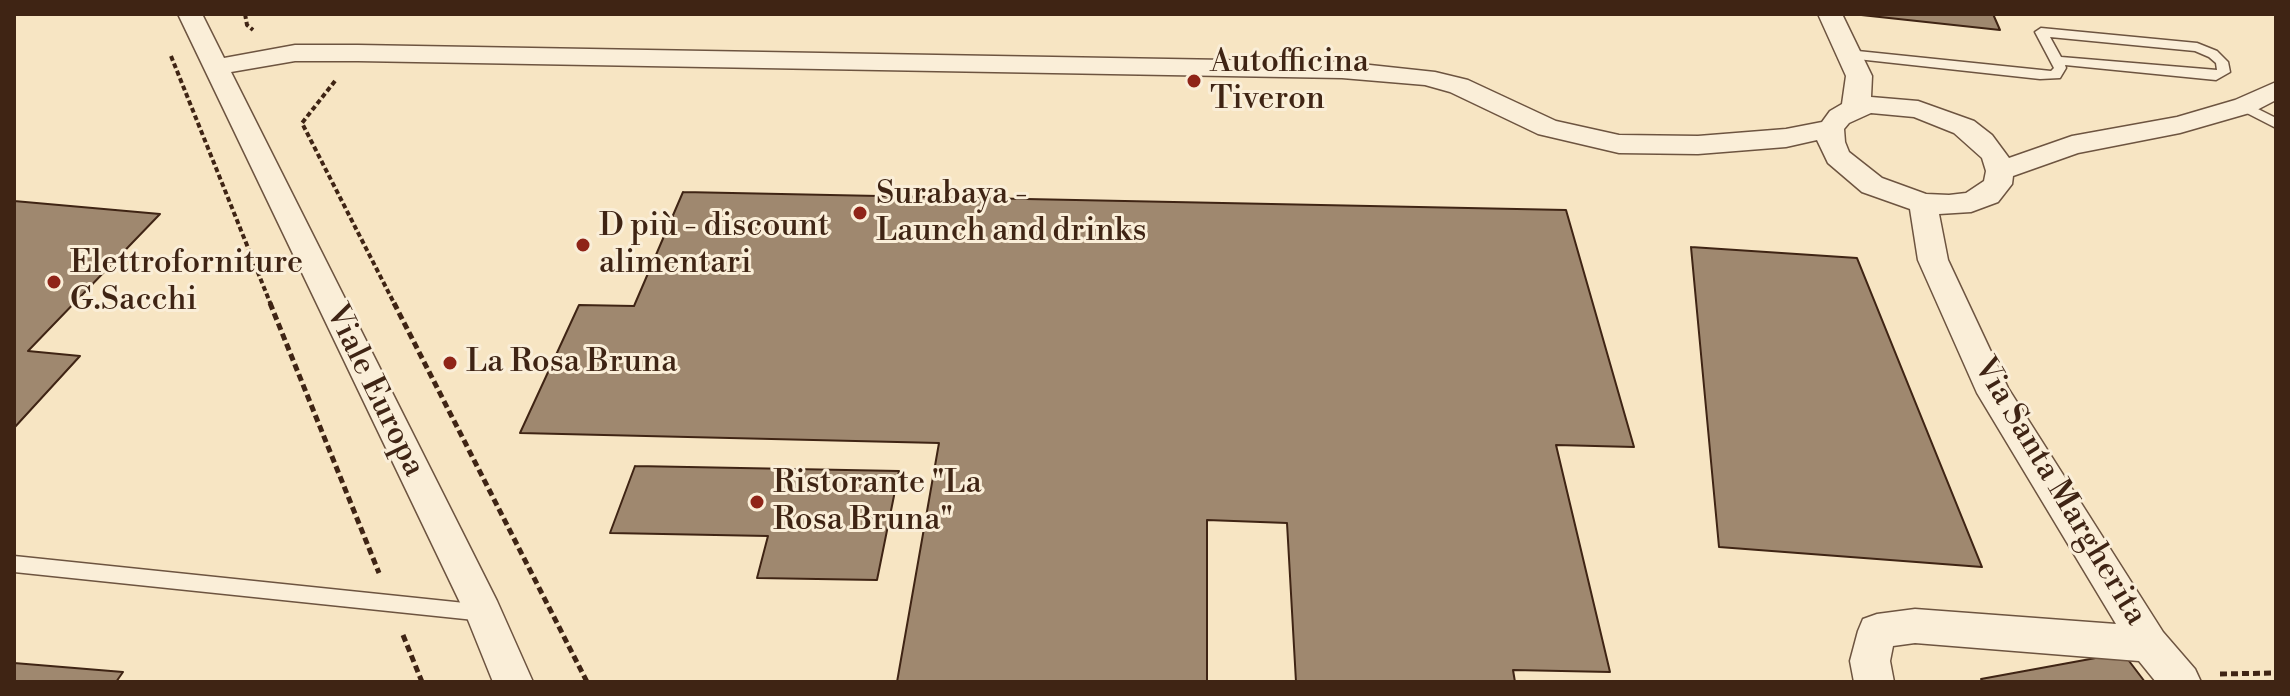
<!DOCTYPE html>
<meta charset="utf-8">
<style>
body{margin:0}
#map{position:relative;width:2290px;height:696px;overflow:hidden;background:#f7e5c3;font-family:"Libre Bodoni",serif}
canvas{display:block}
.frame{position:absolute;inset:0;border:16px solid #3f2414;pointer-events:none}
</style>
<div id="map">
<canvas width="2290" height="696"></canvas>
<div class="frame"></div>
</div>
<script>
const ctx = document.querySelector('canvas').getContext('2d');
ctx.lineJoin = 'round';
function paint(path, color) { ctx.fillStyle = color; ctx.fill(path, 'evenodd'); }
const toPath = rows => new Path2D(rows.map(r => 'M' + r).join(''));
function stroke(path, color, width, dash) { ctx.strokeStyle = color; ctx.lineWidth = width; ctx.lineCap = dash ? 'butt' : 'round'; ctx.setLineDash(dash || []); ctx.stroke(path); }
function drawText(font, color, halo, rows, align = 'center') {
  ctx.font = font + ' "Libre Bodoni",serif'; ctx.lineWidth = 6; ctx.setLineDash([]); ctx.textBaseline = 'middle'; ctx.strokeStyle = halo; ctx.fillStyle = color; for (const [text, x, y, turn = 0] of rows) {
    ctx.save(); ctx.translate(x, y); ctx.rotate((+turn || 0) * Math.PI / 180); ctx.textAlign = isNaN(turn) ? turn : align; if (halo) ctx.strokeText(text, 0, 0); ctx.fillText(text, 0, 0); ctx.restore();
  }
}
const building = toPath([
 [1852,14,1993,14,2000,30,1852,14],
 [683,192,1566,210,1634,447,1556,445,1610,672,1513,670,1515,682,1296,682,1287,523,1207,520,1207,682,897,682,939,443,520,433,579,305,634,306,683,192],
 [14,201,160,214,28,351,80,356,14,428,14,201],
 [1691,247,1857,258,1982,567,1719,547,1691,247],
 [635,466,899,471,877,580,757,578,768,536,610,533,635,466],
 [2123,653,2145,682,1983,682,1981,679,2123,653],
 [14,663,123,672,116,682,14,682,14,663]
]);
paint(building, '#9f886f');
stroke(building, '#3f2414', 2);
const lane = toPath([
 [2041,28,2197,43,2217,51,2228,62,2230,72,2216,80,2065,65,2066,68,2060,78,2040,79,1848,58,1842,54,1848,50,2051,71,2054,68,2035,32,2041,28],
 [2050,37,2195,51,2209,57,2216,63,2217,70,2061,57,2050,37],
 [2244,102,2276,118,2276,128,2239,109,2239,103,2244,102],
 [14,556,484,605,491,607,494,613,491,619,484,621,14,572,14,556]
]);
const street = toPath([
 [178,14,202,14,224,58,295,45,358,45,1342,62,1435,72,1468,80,1556,121,1619,135,1698,136,1786,129,1822,122,1830,111,1842,104,1846,76,1818,14,1842,14,1872,76,1871,97,1918,101,1974,121,1992,135,2009,158,2072,136,2177,117,2235,100,2276,82,2276,100,2253,112,2180,133,2078,153,2013,176,2012,184,1998,202,1971,212,1939,214,1948,260,2008,388,2163,632,2195,669,2201,682,2156,682,2139,661,1915,643,1893,646,1890,661,1894,682,1854,682,1850,661,1858,631,1863,619,1877,614,1915,609,2116,624,1977,393,1918,260,1910,209,1862,192,1828,163,1817,140,1786,147,1698,154,1619,153,1538,134,1450,92,1425,85,1342,78,358,61,295,61,231,72,497,601,533,682,493,682,466,615,178,14],
 [1871,113,1914,117,1954,133,1982,158,1986,171,1984,181,1966,193,1949,195,1926,194,1882,178,1849,152,1845,142,1844,129,1849,123,1871,113]
]);
stroke(lane, '#6d5440', 3);
stroke(street, '#6d5440', 3);
stroke(toPath([
 [245,14,247,25,253,30],
 [171,56,271,305],
 [335,81,302,123,395,305]
]), '#3f2414', 4, [5, 3]);
stroke(toPath([
 [270,303,379,573],
 [394,303,587,682],
 [403,635,422,682],
 [2220,674,2276,673]
]), '#3f2414', 5, [7, 4]);
paint(lane, '#faeed8');
paint(street, '#faeed8');
for (const [x, y, r, color] of [
 [1194,81,8,"#8f2418"],
 [860,213,8,"#8f2418"],
 [583,245,8,"#8f2418"],
 [54,282,8,"#8f2418"],
 [450,363,8,"#8f2418"],
 [757,502,8,"#8f2418"]
]) { const dot = new Path2D(); dot.arc(x, y, r, 0, 2 * Math.PI); ctx.fillStyle = color; ctx.fill(dot); stroke(dot, '#faeed8', 3); }
drawText('32px', '#3f2414', '#faeed8', [
 ["Autofficina",1210,63],
 ["Tiveron",1210,100],
 ["Surabaya -",876,195],
 ["Launch and drinks",876,232],
 ["D più - discount",599,227],
 ["alimentari",599,264],
 ["Elettroforniture",70,264],
 ["G.Sacchi",70,301],
 ["La Rosa Bruna",466,363],
 ["Ristorante \"La",773,484],
 ["Rosa Bruna\"",773,521]
], 'left');
drawText('32px', '#3f2414', '#faeed8', [
 ["Viale Europa",374,391,64],
 ["Via Santa Margherita",2059,492,59]
]);
</script>
